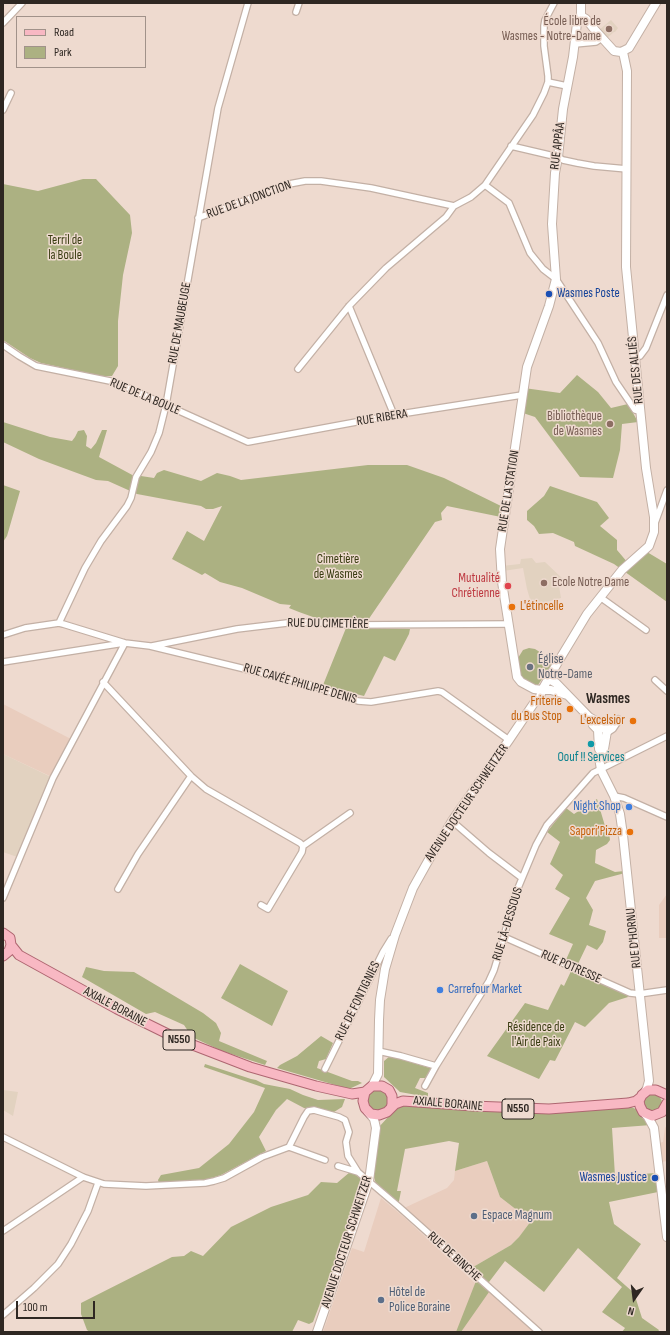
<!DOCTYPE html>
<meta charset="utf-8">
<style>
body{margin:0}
#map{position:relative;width:670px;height:1335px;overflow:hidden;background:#eedacf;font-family:"Sofia Sans Condensed",sans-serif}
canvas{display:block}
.frame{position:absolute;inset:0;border:4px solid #2e2722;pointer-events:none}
.legend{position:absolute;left:16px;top:16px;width:130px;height:52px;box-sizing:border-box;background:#eedacf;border:1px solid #a1928a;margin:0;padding:5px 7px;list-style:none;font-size:12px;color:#2e2722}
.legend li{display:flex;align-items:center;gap:8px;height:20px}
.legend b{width:20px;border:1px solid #a1928a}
.north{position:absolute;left:614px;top:1279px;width:40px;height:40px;-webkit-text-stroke:3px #eedacf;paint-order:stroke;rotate:194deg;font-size:11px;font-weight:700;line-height:16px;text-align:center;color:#2e2722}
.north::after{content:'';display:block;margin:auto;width:14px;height:18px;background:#2e2722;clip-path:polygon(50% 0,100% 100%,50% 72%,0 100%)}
.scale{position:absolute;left:16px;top:1301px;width:79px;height:18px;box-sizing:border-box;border:2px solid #2e2722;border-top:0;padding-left:5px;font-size:12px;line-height:14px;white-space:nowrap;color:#2e2722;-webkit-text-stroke:3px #eedacf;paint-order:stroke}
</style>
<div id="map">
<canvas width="670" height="1335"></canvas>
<div class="frame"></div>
<ul class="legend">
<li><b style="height:5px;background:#f8b8c3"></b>Road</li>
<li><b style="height:11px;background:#acb182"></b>Park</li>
</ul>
<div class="north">N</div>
<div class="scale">100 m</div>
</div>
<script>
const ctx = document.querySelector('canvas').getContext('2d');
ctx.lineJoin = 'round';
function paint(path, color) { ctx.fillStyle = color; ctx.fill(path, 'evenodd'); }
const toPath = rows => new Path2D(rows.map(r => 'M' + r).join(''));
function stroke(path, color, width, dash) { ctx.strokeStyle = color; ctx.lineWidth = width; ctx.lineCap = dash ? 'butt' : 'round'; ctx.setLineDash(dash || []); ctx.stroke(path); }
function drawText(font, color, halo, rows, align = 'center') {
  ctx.font = font + ' "Sofia Sans Condensed",sans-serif'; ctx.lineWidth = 3; ctx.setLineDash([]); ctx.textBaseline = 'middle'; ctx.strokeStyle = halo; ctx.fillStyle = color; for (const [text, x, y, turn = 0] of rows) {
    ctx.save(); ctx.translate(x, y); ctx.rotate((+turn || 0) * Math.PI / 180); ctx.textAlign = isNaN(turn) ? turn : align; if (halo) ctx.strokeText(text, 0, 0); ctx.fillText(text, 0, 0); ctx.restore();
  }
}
paint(toPath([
 [3,704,71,739,52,777,3,754],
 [667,894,667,938,659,938,659,905],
 [667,1125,667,1161,662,1162,659,1143,663,1142,665,1128],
 [487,1161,500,1197,531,1221,519,1237,511,1245,468,1270,402,1209,447,1188,454,1180,455,1171],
 [381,1198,406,1219,475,1283,488,1284,541,1332,323,1332,352,1248,364,1252]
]), '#e9cdbe');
paint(toPath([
 [611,20,618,28,615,32,614,32,607,38,599,30],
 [532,558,536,563,545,562,564,580,559,586,561,598,532,606,527,589,523,568,503,571,502,566,520,564,521,559],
 [3,754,53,778,20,858,3,852],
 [3,1090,18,1092,13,1116,3,1110]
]), '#e2d2c0');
paint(toPath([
 [83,179,96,179,130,215,132,233,123,275,118,321,118,366,112,376,101,376,41,363,30,358,3,340,3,184,38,191],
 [577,375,598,392,611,408,628,404,638,422,622,424,620,450,613,478,580,477,535,417,523,413,524,388,560,393],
 [3,422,50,437,72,441,75,437,78,431,84,430,87,436,86,446,91,449,96,443,102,430,107,430,99,457,136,477,141,476,154,478,157,473,164,470,201,481,217,473,230,476,241,480,368,465,407,465,444,478,503,507,501,517,447,506,441,513,442,520,435,522,366,623,339,623,313,617,299,612,289,608,291,605,280,604,242,588,220,582,205,573,202,575,172,559,187,531,204,541,222,506,213,509,206,509,201,506,137,494,108,481,96,480,39,459,3,442],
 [3,485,20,491,7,536,3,542],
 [550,486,597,502,609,518,600,526,617,540,617,550,628,563,647,552,667,564,667,602,614,564,575,546,574,542,553,533,539,534,534,526,527,520,527,511,544,496],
 [346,628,410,629,409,634,395,661,384,656,364,696,356,694,355,696,323,685],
 [529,648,535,649,554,661,538,685,530,684,521,676,518,658,523,650],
 [597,799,605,826,608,825,610,840,607,844,596,850,595,863,615,872,624,871,625,873,595,881,586,898,593,910,589,925,606,931,603,942,597,950,587,945,576,968,565,962,573,944,549,934,570,898,555,889,563,875,550,864,560,842,547,832,566,808,574,814],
 [240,964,288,991,272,1026,221,998],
 [86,967,104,971,134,972,203,1013,216,1023,221,1033,219,1041,267,1061,265,1065,222,1051,192,1037,184,1025,155,1012,146,1014,82,977],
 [572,969,626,993,628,997,609,1003,585,1027,575,1022,555,1061,550,1060,539,1079,487,1056,525,1003,548,1010,561,984,564,986],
 [321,1036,333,1043,326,1059,319,1061,317,1068,352,1081,358,1081,362,1083,349,1089,277,1068,280,1065,297,1056],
 [390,1056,430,1068,431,1071,427,1078,420,1078,415,1088,428,1093,428,1097,400,1092,384,1077,384,1061],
 [205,1064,251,1079,256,1080,264,1084,290,1089,303,1095,318,1100,345,1099,342,1107,334,1112,304,1108,287,1099,276,1110,259,1137,266,1151,221,1175,205,1180,180,1183,159,1183,158,1180,161,1175,199,1168,229,1144,254,1112,265,1088,204,1067],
 '367 1100a11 11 0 1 1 22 0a11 11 0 1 1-22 0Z',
 '644 1103a9 9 0 1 1 18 0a9 9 0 1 1-18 0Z',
 [402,1105,631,1107,638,1110,651,1125,612,1128,615,1176,656,1173,658,1192,609,1202,614,1224,641,1244,617,1278,634,1293,642,1318,659,1330,658,1332,622,1332,625,1328,602,1312,622,1287,578,1248,544,1292,505,1261,486,1286,468,1270,511,1245,519,1237,531,1221,500,1197,487,1161,455,1171,459,1143,449,1141,405,1149,397,1191,401,1191,398,1206,376,1184,373,1174,379,1127,398,1106],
 [350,1172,361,1178,364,1180,364,1185,337,1261,335,1264,313,1322,309,1324,298,1320,292,1332,90,1332,87,1330,81,1314,81,1303,172,1257,184,1256,191,1251,203,1256,231,1227,271,1207,308,1195,321,1182,337,1183],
 [476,1281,489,1292,461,1332,456,1332]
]), '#acb182');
const street = toPath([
 [296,12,299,3],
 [3,23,22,3],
 [575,44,596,42,602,38],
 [548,82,548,76,544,46,544,26,545,20,554,3],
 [3,110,11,93],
 [511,146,558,157,563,160,577,163,594,166,627,169],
 [485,185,509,203,530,253,543,269,556,279,598,343,616,382,635,410,640,411],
 [198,218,289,184,305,181,321,181,371,188,454,206,471,197,485,185,533,115,544,93,548,82,567,86],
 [349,306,394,415],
 [3,345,19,356,36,366,115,382,248,442,394,415,522,395],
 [635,357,640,356,646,348,667,295],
 [298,369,349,306,386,268,446,217,454,206],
 [655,523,667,490],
 [600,597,646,630],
 [59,623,85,568,101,541,127,506,131,498,136,477,151,452,159,433,166,405,218,108,248,3],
 [3,635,25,628,59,623,63,624,125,643,150,646,311,685,358,701,371,702,438,691,442,692,509,740],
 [152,646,237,629,287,623,311,622,347,625,508,624],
 [3,662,124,643],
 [655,680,667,691],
 [103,682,191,776,138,854,118,889],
 [605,728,618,719],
 [607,733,613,729,617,723,618,719],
 [191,776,206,789,300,843,303,846,302,852,268,909,261,905],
 [614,796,624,798,667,817],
 [452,821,489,853,522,878],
 [303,846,350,813],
 [3,898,53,778,125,643],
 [504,937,630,993,639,994,667,990],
 [378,1051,401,1056,436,1066,489,981,494,970,504,937,513,900,536,845,547,825,593,773,667,736],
 [325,1069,383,952,391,939],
 [425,1086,436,1066],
 [3,1137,83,1177,104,1184,146,1186,205,1183,214,1181,224,1178,262,1157,289,1147,325,1160],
 [289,1147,304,1117,308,1111,314,1110,339,1117,345,1120,349,1132,346,1142,348,1156,358,1172,398,1206,539,1332],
 [338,1166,358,1172],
 [3,1231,83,1177],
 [3,1315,34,1288,58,1264,71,1244,88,1211,98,1183]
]);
const secondary = toPath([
 [581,3,581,16],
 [581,16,586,19,594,29,614,51,621,52,629,48,656,3],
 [549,679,556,683,589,717,596,721,607,731,604,749,599,757,601,770,614,796,620,814,623,835,649,1081,647,1088,645,1092],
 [567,695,551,690,542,690,534,689,521,682,517,677,502,582,500,549,527,367,549,306,556,279,552,224,555,173,558,157,563,109,573,57,577,23,581,16],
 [593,725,598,730,599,749,601,752],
 [372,1086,378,1074,379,1020,380,1000,385,969,395,935,413,888,432,854,452,821,509,740,536,700,540,697,542,690,558,662,587,614,622,570,649,546,654,532,654,517,646,468,626,267,627,71,623,52],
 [645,1114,648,1117,654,1128,667,1237],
 [317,1332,369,1181,376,1128,374,1119,368,1112]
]);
const primary = toPath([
 [3,933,10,938,11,945,9,951,3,956],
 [11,945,19,955,117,1009,180,1040,250,1067,316,1086,352,1094,365,1092,372,1086,382,1086,389,1090,392,1096,392,1104,391,1108],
 [365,1092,363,1101,365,1108,371,1114,379,1115,387,1112,395,1104,403,1101,473,1106,549,1109,628,1103,636,1101,641,1097],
 [667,1095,656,1090,648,1090,642,1095,639,1101,640,1106,643,1112,652,1116,662,1112,667,1103]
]);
stroke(street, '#c3b0a5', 8);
stroke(secondary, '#c3b0a5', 10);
stroke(primary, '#ae6671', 11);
stroke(street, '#fff', 5.5);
stroke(secondary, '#fff', 8);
stroke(primary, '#f8b8c3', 9);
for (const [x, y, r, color] of [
 [609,29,4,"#8d6e63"],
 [549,294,4,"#1a4fb4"],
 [610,424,4,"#8d6e63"],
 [544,583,4,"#8d6e63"],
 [508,586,4,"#e0444e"],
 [512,607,4,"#e8710a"],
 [530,667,4,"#6b7280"],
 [570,709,4,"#e8710a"],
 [633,721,4,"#e8710a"],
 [591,744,4,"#0f9aa8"],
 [629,807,4,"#3f7fe0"],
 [630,832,4,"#e8710a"],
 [440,990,4,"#3f7fe0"],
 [655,1178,4,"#1a4fb4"],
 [474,1216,4,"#5c6f8a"],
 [381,1300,4,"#5c6f8a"]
]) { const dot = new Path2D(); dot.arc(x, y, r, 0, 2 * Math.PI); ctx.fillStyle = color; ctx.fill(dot); stroke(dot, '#eedacf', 1.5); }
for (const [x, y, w] of [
 [179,1040,32],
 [518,1109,32]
]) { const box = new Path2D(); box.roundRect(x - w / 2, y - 10, w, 20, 3); ctx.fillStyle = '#eedacf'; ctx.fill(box); stroke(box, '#2e2722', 1); }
drawText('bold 12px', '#2e2722', null, [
 ["N550",179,1040],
 ["N550",518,1109]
]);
drawText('13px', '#785e54', '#eedacf', [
 ["École libre de",601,22],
 ["Wasmes - Notre-Dame",601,37],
 ["Bibliothèque",602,417],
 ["de Wasmes",602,432],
 ["Ecole Notre Dame",552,583,"left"]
], 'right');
drawText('13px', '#2e2722', '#eedacf', [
 ["RUE APPÂA",558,146,-83],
 ["RUE DE LA JONCTION",249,200,-20],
 ["RUE DE MAUBEUGE",180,323,-80],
 ["RUE DES ALLIÉS",636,370,-96],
 ["RUE DE LA BOULE",145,397,23],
 ["RUE RIBERA",382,418,-9],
 ["RUE DE LA STATION",509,491,-81],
 ["RUE DU CIMETIÈRE",328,624,1],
 ["RUE CAVÉE PHILIPPE DENIS",300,684,16],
 ["AVENUE DOCTEUR SCHWEITZER",467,803,-56],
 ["RUE LÀ-DESSOUS",508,924,-73],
 ["RUE D'HORNU",634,938,-96],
 ["RUE POTRESSE",571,967,24],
 ["RUE DE FONTIGNIES",358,1001,-64],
 ["AXIALE BORAINE",115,1007,28],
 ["AXIALE BORAINE",448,1104,5],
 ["AVENUE DOCTEUR SCHWEITZER",347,1242,-72],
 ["RUE DE BINCHE",454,1257,42]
]);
drawText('13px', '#383b10', '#eedacf', [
 ["Terril de",65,241],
 ["la Boule",65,256],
 ["Cimetière",338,560],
 ["de Wasmes",338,575],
 ["Résidence de",536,1028],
 ["l'Air de Paix",536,1043]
]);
drawText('13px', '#164399', '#eedacf', [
 ["Wasmes Poste",557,294],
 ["Wasmes Justice",647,1178,"right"]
], 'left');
drawText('13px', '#be3a42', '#eedacf', [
 ["Mutualité",500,579],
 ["Chrétienne",500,594]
], 'right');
drawText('13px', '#c56008', '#eedacf', [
 ["L'étincelle",520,607,"left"],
 ["Friterie",562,702],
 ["du Bus Stop",562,717],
 ["L'excelsior",625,721],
 ["Sapori’Pizza",622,832]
], 'right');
drawText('13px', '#5b616d', '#eedacf', [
 ["Église",538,660],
 ["Notre-Dame",538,675]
], 'left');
drawText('13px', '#0d838f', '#eedacf', [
 ["Oouf !! Services",591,758]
]);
drawText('13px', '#366cbe', '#eedacf', [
 ["Night Shop",621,807],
 ["Carrefour Market",448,990,"left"]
], 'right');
drawText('13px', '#4e5e75', '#eedacf', [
 ["Espace Magnum",482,1216],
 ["Hôtel de",389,1293],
 ["Police Boraine",389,1308]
], 'left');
drawText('bold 15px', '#2e2722', '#eedacf', [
 ["Wasmes",608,699]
]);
</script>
